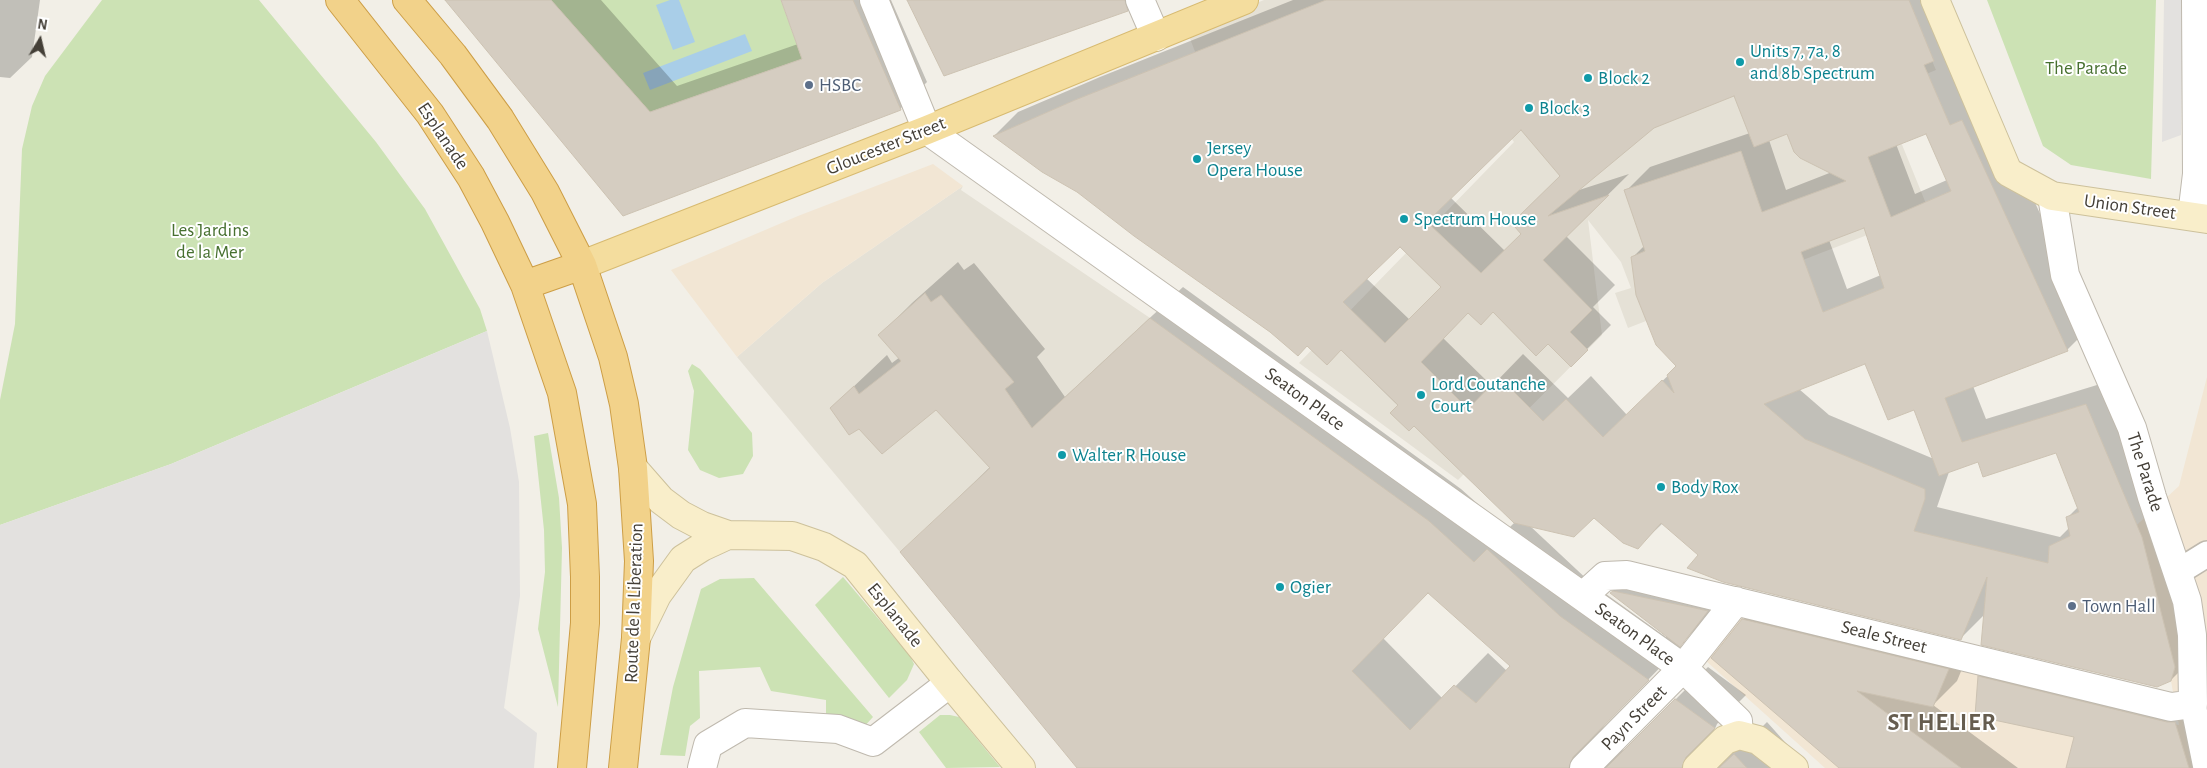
<!DOCTYPE html>
<style>
body{margin:0}
#map{position:relative;width:2207px;height:768px;overflow:hidden;background:#f2efe7;font-family:"Alegreya Sans",sans-serif}
canvas{display:block}
.north{position:absolute;left:15px;top:15px;width:50px;height:50px;-webkit-text-stroke:4px #fff;paint-order:stroke;rotate:9deg;font-size:14px;font-weight:700;line-height:20px;text-align:center;color:#443f37}
.north::after{content:'';display:block;margin:auto;width:18px;height:22px;background:#443f37;clip-path:polygon(50% 0,100% 100%,50% 72%,0 100%)}
</style>
<div id="map">
<canvas width="2207" height="768"></canvas>
<div class="north">N</div>
</div>
<script>
const ctx = document.querySelector('canvas').getContext('2d');
ctx.lineJoin = 'round';
function paint(path, color) { ctx.fillStyle = color; ctx.fill(path, 'evenodd'); }
const toPath = rows => new Path2D(rows.map(r => 'M' + r).join(''));
function stroke(path, color, width, dash) { ctx.strokeStyle = color; ctx.lineWidth = width; ctx.lineCap = dash ? 'butt' : 'round'; ctx.setLineDash(dash || []); ctx.stroke(path); }
function drawText(font, color, halo, rows, align = 'center') {
  ctx.font = font + ' "Alegreya Sans",sans-serif'; ctx.lineWidth = 4; ctx.setLineDash([]); ctx.textBaseline = 'middle'; ctx.strokeStyle = halo; ctx.fillStyle = color; for (const [text, x, y, turn = 0] of rows) {
    ctx.save(); ctx.translate(x, y); ctx.rotate((+turn || 0) * Math.PI / 180); ctx.textAlign = isNaN(turn) ? turn : align; if (halo) ctx.strokeText(text, 0, 0); ctx.fillText(text, 0, 0); ctx.restore();
  }
}
paint(toPath([
 [1264,0,1906,0,1936,70,1881,93,1929,211,1628,328,1615,293,1631,288,1621,262,1588,220,1602,335,1458,480,1299,363,1514,142,1441,39,1222,121,1187,31],
 [963,186,961,190,1150,318,900,552,737,357,822,283]
]), '#e5e1d6');
paint(toPath([
 [933,164,963,186,822,283,737,357,671,270,798,216],
 [2207,377,2207,768,1825,768,1705,660,1742,615,2179,725,2171,681,2175,667,2128,533,2179,486]
]), '#f2e6d4');
paint(toPath([
 [102,0,259,0,376,142,425,209,480,309,487,331,171,464,0,525,0,400,15,324,22,149,32,106,45,76],
 [551,0,781,0,802,59,650,112],
 [1987,0,2156,0,2151,179,2071,165,2043,146],
 [692,364,700,369,752,433,753,456,743,474,719,478,700,470,688,450,694,391,688,371],
 [548,433,559,498,562,548,558,707,538,629,545,572,544,530,534,436],
 [843,577,910,656,914,664,907,680,889,698,815,605],
 [754,578,873,717,861,730,826,720,826,700,771,691,760,667,699,671,700,718,690,726,685,756,660,755,673,687,701,589,720,579],
 [940,715,950,715,959,717,1000,767,946,768,919,732]
]), '#cce2b4');
paint(toPath([
 [2164,0,2183,0,2181,135,2162,142],
 [487,331,510,428,519,482,520,596,504,708,537,733,534,768,0,768,0,525,171,464]
]), '#e3e1df');
paint(toPath([
 [670,0,679,0,695,42,673,50,656,5],
 [745,34,752,51,650,90,643,73]
]), '#a9cee8');
paint(toPath([
 [0,0,40,0,32,57,10,78,0,77],
 [447,0,601,0,677,86,798,44,783,0,891,0,927,82,900,109,624,215],
 [1293,0,1943,0,2091,326,2067,350,1973,386,1986,419,2110,381,2195,656,2171,680,1985,614,1960,639,1700,555,1663,523,1638,547,1594,516,1529,525,1592,584,1666,637,1667,635,1612,592,1626,578,1722,596,1695,630,1679,646,1680,647,1605,724,1601,731,1601,739,1613,751,1621,751,1628,747,1708,667,1746,695,1717,724,1714,731,1714,739,1726,751,1735,751,1742,747,1767,722,1808,768,1079,768,902,552,991,466,936,408,859,427,831,408,887,355,892,363,900,357,880,335,912,303,958,262,964,270,974,263,1045,349,1037,357,1065,397,1183,287,1461,489,1507,530,1515,522,1341,349,1308,345,1271,331,1078,191,995,135,1018,112,1100,77],
 [1734,95,1750,133,1650,167,1626,191,1644,246,1633,257,1678,366,1627,415,1591,376,1568,398,1523,354,1492,386,1443,338,1468,312,1494,311,1548,343,1571,365,1611,325,1593,307,1615,285,1566,236,1629,174,1576,191,1653,127],
 [1521,128,1561,176,1516,227,1523,233,1505,251,1450,197],
 [1788,133,1832,172,1786,190,1769,140],
 [1926,133,1947,180,1915,194,1896,144],
 [1865,226,1881,275,1847,289,1829,240],
 [1400,246,1443,286,1410,320,1366,278],
 [1866,363,1915,409,1934,459,1829,415,1799,389],
 [2056,451,2078,507,2068,517,2070,527,2060,537,1937,507,1949,472,1979,460],
 [1428,591,1512,666,1507,671,1488,653,1443,699,1383,638],
 [1767,595,1972,645,1957,681,1933,705,2018,768,1841,768,1743,620],
 [2004,653,2192,698,2207,768,2067,768,2076,736,1980,677]
]), '#0003');
const building = toPath([
 [445,0,551,0,650,112,802,59,781,0,853,0,901,110,623,216,445,0],
 [907,0,1125,0,1128,11,944,76,907,0],
 [1326,0,1909,0,1934,61,1924,65,1950,125,1962,120,2068,351,1945,398,1962,442,2086,404,2142,537,2175,667,2171,681,2157,687,1981,645,1987,577,1961,640,1723,582,1687,568,1698,555,1661,523,1638,549,1623,543,1594,518,1574,537,1514,523,1414,426,1409,431,1390,413,1398,405,1341,350,1327,365,1307,346,1298,356,1270,332,1134,236,1077,192,1042,172,993,136,1075,100,1326,0],
 [1734,96,1754,147,1787,134,1794,152,1800,158,1846,181,1762,212,1741,151,1624,190,1645,251,1631,257,1636,295,1656,345,1676,366,1667,375,1674,393,1662,380,1603,437,1566,399,1543,421,1499,377,1468,409,1421,362,1468,313,1481,325,1493,312,1536,356,1548,344,1571,367,1588,350,1570,332,1592,310,1543,260,1609,195,1548,216,1654,128,1734,96],
 [1521,130,1560,176,1520,215,1527,223,1515,227,1521,234,1481,273,1427,222,1521,130],
 [1926,134,1951,191,1891,217,1868,157,1926,134],
 [1864,228,1884,288,1823,312,1801,252,1864,228],
 [1400,247,1441,287,1385,343,1343,302,1400,247],
 [1865,364,1888,420,1914,410,1939,476,1978,462,1983,477,2056,453,2079,512,2066,517,2070,536,2049,546,2048,563,1914,531,1925,499,1925,489,1805,439,1764,404,1865,364],
 [925,293,931,302,941,295,1014,382,1005,389,1032,428,1150,318,1429,521,1474,562,1487,549,1560,616,1649,680,1573,757,1569,768,1077,768,900,552,990,468,936,410,882,454,859,429,849,435,830,408,854,386,859,394,901,361,878,335,925,293],
 [1428,593,1510,666,1476,703,1454,685,1410,730,1352,671,1428,593],
 [1613,591,1695,608,1708,611,1680,647,1610,593,1613,591],
 [1742,619,1949,669,1933,707,1857,691,1961,768,1839,768,1711,658,1742,619],
 [1978,676,2167,722,2175,722,2189,768,2066,768,2074,737,1975,716,1978,676],
 [1675,699,1715,728,1686,757,1682,768,1606,768,1675,699],
 [1734,754,1747,768,1719,768,1734,754]
]);
paint(building, '#d5cdc1');
stroke(building, '#ccc2b2', 1);
const pedestrian = toPath([
 [2178,572,2207,554],
 [2193,704,2206,768]
]);
const minor = toPath([
 [874,0,927,130,1683,668,1738,721,1739,735],
 [1140,0,1156,37],
 [2192,216,2197,174,2196,0],
 [1583,596,1605,576,1627,575,2171,707,2193,704,2192,635,2187,601,2152,497,2132,428,2065,275,2052,196],
 [702,768,708,745,745,723,838,729,873,742,950,683],
 [1584,768,1683,668,1736,601]
]);
const secondary = toPath([
 [1935,0,2008,172,2052,196,2207,219],
 [633,468,661,500,681,515,702,526,728,535,792,536,824,547,855,565,950,683,1021,768],
 [636,638,657,595,683,559,702,547,728,535],
 [1697,768,1725,740,1739,735,1758,740,1794,768]
]);
const primary = toPath([
 [582,265,927,130,1244,0]
]);
const trunk = toPath([
 [340,0,430,114,471,177,495,222,525,285,562,393,582,504,585,577,585,623,572,768],
 [407,0,453,55,500,119,545,192,582,265,613,357,624,404,633,468,639,561,636,638,623,768],
 [525,285,582,265]
]);
stroke(pedestrian, '#bfb9ae', 28);
stroke(minor, '#bfb9ae', 30);
stroke(secondary, '#cdc19b', 30);
stroke(primary, '#d7ba70', 30);
stroke(trunk, '#cd9e46', 30);
stroke(pedestrian, '#fff', 25);
stroke(minor, '#fff', 28);
stroke(secondary, '#f9eeca', 28);
stroke(primary, '#f4dd9e', 28);
stroke(trunk, '#f2d28a', 28);
for (const [x, y, r, color] of [
 [1740,62,5,"#0f9aa8"],
 [1588,78,5,"#0f9aa8"],
 [809,85,5,"#5c6f8a"],
 [1529,108,5,"#0f9aa8"],
 [1197,159,5,"#0f9aa8"],
 [1404,219,5,"#0f9aa8"],
 [1421,395,5,"#0f9aa8"],
 [1062,455,5,"#0f9aa8"],
 [1661,487,5,"#0f9aa8"],
 [1280,587,5,"#0f9aa8"],
 [2072,606,5,"#5c6f8a"]
]) { const dot = new Path2D(); dot.arc(x, y, r, 0, 2 * Math.PI); ctx.fillStyle = color; ctx.fill(dot); stroke(dot, '#fff', 2); }
drawText('19px', '#0d838f', '#fff', [
 ["Units 7, 7a, 8",1750,51],
 ["and 8b Spectrum",1750,73],
 ["Block 2",1598,78],
 ["Block 3",1539,108],
 ["Jersey",1207,148],
 ["Opera House",1207,170],
 ["Spectrum House",1414,219],
 ["Lord Coutanche",1431,384],
 ["Court",1431,406],
 ["Walter R House",1072,455],
 ["Body Rox",1671,487],
 ["Ogier",1290,587]
], 'left');
drawText('19px', '#477030', '#fff', [
 ["The Parade",2086,68],
 ["Les Jardins",210,230],
 ["de la Mer",210,252]
]);
drawText('19px', '#4e5e75', '#fff', [
 ["HSBC",819,85],
 ["Town Hall",2082,606]
], 'left');
drawText('19px', '#443f37', '#fff', [
 ["Esplanade",443,136,56],
 ["Gloucester Street",886,146,-22],
 ["Union Street",2130,207,8],
 ["Seaton Place",1305,399,36],
 ["The Parade",2145,472,72],
 ["Route de la Liberation",634,603,-88],
 ["Esplanade",895,615,51],
 ["Seaton Place",1635,634,36],
 ["Seale Street",1884,637,14],
 ["Payn Street",1634,718,-45]
]);
ctx.letterSpacing = '1px';
drawText('bold 24px', '#665d4f', '#fff', [
 ["ST HELIER",1942,723]
]);
ctx.letterSpacing = '0px';
</script>
